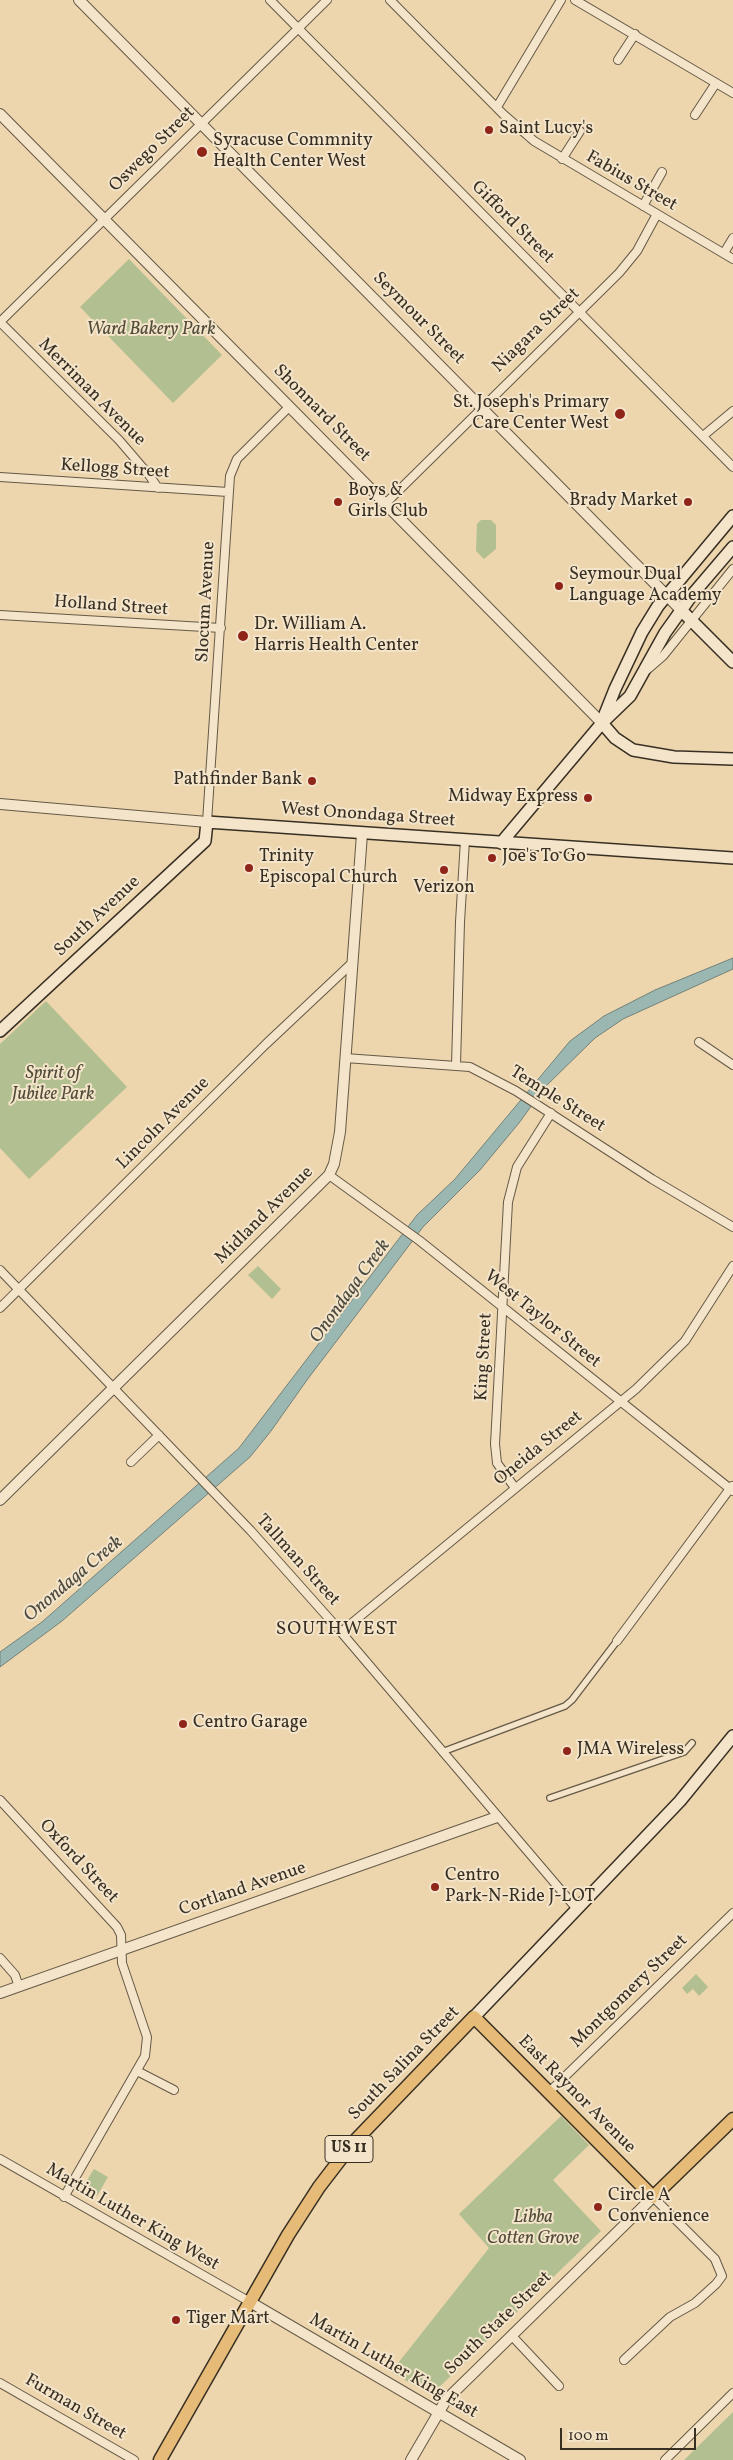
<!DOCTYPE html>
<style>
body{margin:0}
#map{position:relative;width:733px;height:2460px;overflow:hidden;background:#edd6ae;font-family:Vollkorn,serif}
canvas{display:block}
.scale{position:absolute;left:560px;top:2428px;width:136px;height:22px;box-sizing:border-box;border:2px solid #382f23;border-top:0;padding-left:6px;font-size:15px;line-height:18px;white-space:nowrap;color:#382f23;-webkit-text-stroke:4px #f3e4ca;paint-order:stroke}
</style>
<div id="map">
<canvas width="733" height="2460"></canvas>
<div class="scale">100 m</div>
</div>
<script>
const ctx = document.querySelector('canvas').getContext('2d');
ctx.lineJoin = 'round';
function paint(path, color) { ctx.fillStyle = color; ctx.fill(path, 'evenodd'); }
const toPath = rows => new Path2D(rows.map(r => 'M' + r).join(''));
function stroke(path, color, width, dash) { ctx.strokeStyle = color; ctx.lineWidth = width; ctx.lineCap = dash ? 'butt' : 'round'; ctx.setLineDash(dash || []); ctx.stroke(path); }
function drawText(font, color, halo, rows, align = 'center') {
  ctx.font = font + ' Vollkorn,serif'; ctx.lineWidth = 4; ctx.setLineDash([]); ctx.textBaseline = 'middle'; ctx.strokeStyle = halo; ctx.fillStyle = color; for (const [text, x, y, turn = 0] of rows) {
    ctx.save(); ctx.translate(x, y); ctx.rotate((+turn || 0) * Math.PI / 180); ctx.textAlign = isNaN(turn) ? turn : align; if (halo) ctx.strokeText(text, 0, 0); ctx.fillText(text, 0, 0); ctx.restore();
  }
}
paint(toPath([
 [129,259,222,355,173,403,80,307],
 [481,520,491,520,496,525,496,549,484,559,476,551,477,524],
 [46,1001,127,1087,29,1179,0,1148,0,1044],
 [258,1266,281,1289,272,1299,248,1275],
 [696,1974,708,1987,699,1996,693,1989,687,1994,682,1988],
 [561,2116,589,2145,553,2180,601,2231,431,2395,391,2372,489,2248,459,2214],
 [94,2169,108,2177,97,2196,83,2187],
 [733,2412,733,2460,684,2460]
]), '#b2bf90');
const water = toPath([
 [733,958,733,969,623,1019,595,1038,545,1087,519,1123,480,1170,423,1227,307,1380,271,1431,250,1457,62,1621,0,1667,0,1652,42,1622,239,1448,417,1215,455,1179,570,1041,604,1016,655,990,733,958]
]);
paint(water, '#9bb7b2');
stroke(water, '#738179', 1);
const pedestrian = toPath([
 [442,1752,565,1706,572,1700,617,1641],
 [550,1798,684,1752,692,1743]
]);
const minor = toPath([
 [270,0,733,467],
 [390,0,503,114,534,141,733,259],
 [575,0,733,93],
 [618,60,635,34],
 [497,107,561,0],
 [695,115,716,83],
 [562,159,580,131],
 [643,206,662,172],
 [724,253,733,238],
 [0,322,327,0],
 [0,322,119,440,149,475,158,488],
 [703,436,733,411],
 [0,477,228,492],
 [385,504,619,273,637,251,657,214],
 [0,615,221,628],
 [648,669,663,656,733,569],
 [207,822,230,476,237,459,289,407],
 [699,1042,733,1065],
 [345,1058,470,1067,516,1091,652,1179,733,1227],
 [456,1065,460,922,465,840],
 [329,1175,420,1241,733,1491],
 [0,1270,251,1531,341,1632,576,1908],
 [0,1308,266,1044,351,964],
 [131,1462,159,1435],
 [515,1488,497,1463,495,1444,508,1202,517,1167,551,1113],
 [341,1632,636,1389,685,1341,733,1266],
 [617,1641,732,1486],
 [0,1800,117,1927,121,1935,122,1963,147,2037,145,2056,64,2197],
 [0,1958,15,1975,19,1987],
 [137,2071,174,2090],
 [548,2093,733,1913],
 [0,2159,250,2302],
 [512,2336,559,2386],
 [624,2360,670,2317,695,2303,716,2284,722,2276,715,2259,653,2197],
 [0,2383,134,2460],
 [665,2460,733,2393]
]);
const tertiary = toPath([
 [79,0,681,610],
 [0,114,602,723],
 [0,804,207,822],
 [0,1500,329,1175,334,1164,340,1132,362,834],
 [0,1993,497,1817],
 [250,2302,520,2460],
 [411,2460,446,2400,653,2197]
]);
const secondary = toPath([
 [681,610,733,662],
 [603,719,615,689,642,632,658,606,733,516],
 [602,723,615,738,633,750,674,757,733,759],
 [501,843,602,723,630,696,665,633,692,595,733,547],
 [0,1031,205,841,207,822,733,858],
 [474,2017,680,1801,733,1736]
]);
const primary = toPath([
 [160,2460,288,2235,319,2187,352,2144,474,2017,653,2197,733,2119]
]);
stroke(pedestrian, '#655946', 8);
stroke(minor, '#655946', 10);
stroke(tertiary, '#655946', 12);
stroke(secondary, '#382f23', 14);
stroke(primary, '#382f23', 15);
stroke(pedestrian, '#f3e4ca', 5.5);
stroke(minor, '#f3e4ca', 8);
stroke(tertiary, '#f3e4ca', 10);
stroke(secondary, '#f3e4ca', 11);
stroke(primary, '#e6bb77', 12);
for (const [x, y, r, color] of [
 [489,130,5,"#8f2418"],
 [202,152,6,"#8f2418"],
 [620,414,6,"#8f2418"],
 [338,502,5,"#8f2418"],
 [688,502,5,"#8f2418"],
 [559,586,5,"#8f2418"],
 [243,636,6,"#8f2418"],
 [312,781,5,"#8f2418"],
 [588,798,5,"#8f2418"],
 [492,858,5,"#8f2418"],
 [249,868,5,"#8f2418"],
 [444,870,5,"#8f2418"],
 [183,1724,5,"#8f2418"],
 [567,1751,5,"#8f2418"],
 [435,1887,5,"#8f2418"],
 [598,2207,5,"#8f2418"],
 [176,2320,5,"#8f2418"]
]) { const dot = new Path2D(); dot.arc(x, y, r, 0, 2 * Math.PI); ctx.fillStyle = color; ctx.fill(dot); stroke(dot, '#f3e4ca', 2); }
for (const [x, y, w] of [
 [349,2149,48]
]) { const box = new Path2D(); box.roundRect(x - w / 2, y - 13.5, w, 27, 4); ctx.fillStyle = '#f3e4ca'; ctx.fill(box); stroke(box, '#382f23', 1); }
drawText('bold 16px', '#382f23', null, [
 ["US 11",349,2149]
]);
drawText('18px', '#382f23', '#f3e4ca', [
 ["Saint Lucy's",499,130],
 ["Syracuse Commnity",213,142],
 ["Health Center West",213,163],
 ["St. Joseph's Primary",609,404,"right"],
 ["Care Center West",609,425,"right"],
 ["Boys &",348,492],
 ["Girls Club",348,513],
 ["Brady Market",678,502,"right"],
 ["Seymour Dual",569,576],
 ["Language Academy",569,597],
 ["Dr. William A.",254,626],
 ["Harris Health Center",254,647],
 ["Pathfinder Bank",302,781,"right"],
 ["Midway Express",578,798,"right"],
 ["Trinity",259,858],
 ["Episcopal Church",259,879],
 ["Joe's To Go",502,858],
 ["Verizon",444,889,"center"],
 ["Centro Garage",193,1724],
 ["JMA Wireless",577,1751],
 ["Centro",445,1877],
 ["Park-N-Ride J-LOT",445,1898],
 ["Circle A",608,2197],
 ["Convenience",608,2218],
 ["Tiger Mart",186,2320]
], 'left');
drawText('18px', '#382f23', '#f3e4ca', [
 ["Oswego Street",153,150,-45],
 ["Fabius Street",631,182,30],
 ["Gifford Street",512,223,45],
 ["Seymour Street",418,319,45],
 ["Niagara Street",537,331,-44],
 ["Merriman Avenue",91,393,45],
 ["Shonnard Street",321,414,45],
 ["Kellogg Street",115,470,4],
 ["Slocum Avenue",207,602,-87],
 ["Holland Street",111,607,4],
 ["West Onondaga Street",368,816,4],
 ["South Avenue",98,917,-43],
 ["Temple Street",557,1100,32],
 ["Lincoln Avenue",164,1124,-45],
 ["Midland Avenue",265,1216,-45],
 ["West Taylor Street",542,1320,39],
 ["King Street",485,1357,-87],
 ["Oneida Street",539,1449,-39],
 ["Tallman Street",297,1561,48],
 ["Oxford Street",78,1862,47],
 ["Cortland Avenue",243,1890,-19],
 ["Montgomery Street",630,1992,-44],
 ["South Salina Street",405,2064,-46],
 ["East Raynor Avenue",576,2095,45],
 ["Martin Luther King West",132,2218,30],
 ["South State Street",499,2324,-44],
 ["Martin Luther King East",393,2367,30],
 ["Furman Street",75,2408,30]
]);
drawText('italic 18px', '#504c39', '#f3e4ca', [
 ["Ward Bakery Park",151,331],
 ["Spirit of",53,1075],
 ["Jubilee Park",53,1096],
 ["Libba",533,2219],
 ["Cotten Grove",533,2240]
]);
drawText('italic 19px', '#4c4a40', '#f3e4ca', [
 ["Onondaga Creek",351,1292,-54],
 ["Onondaga Creek",74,1580,-40]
]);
ctx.letterSpacing = '1px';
drawText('19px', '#382f23', '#f3e4ca', [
 ["SOUTHWEST",337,1631]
]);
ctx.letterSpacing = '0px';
</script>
